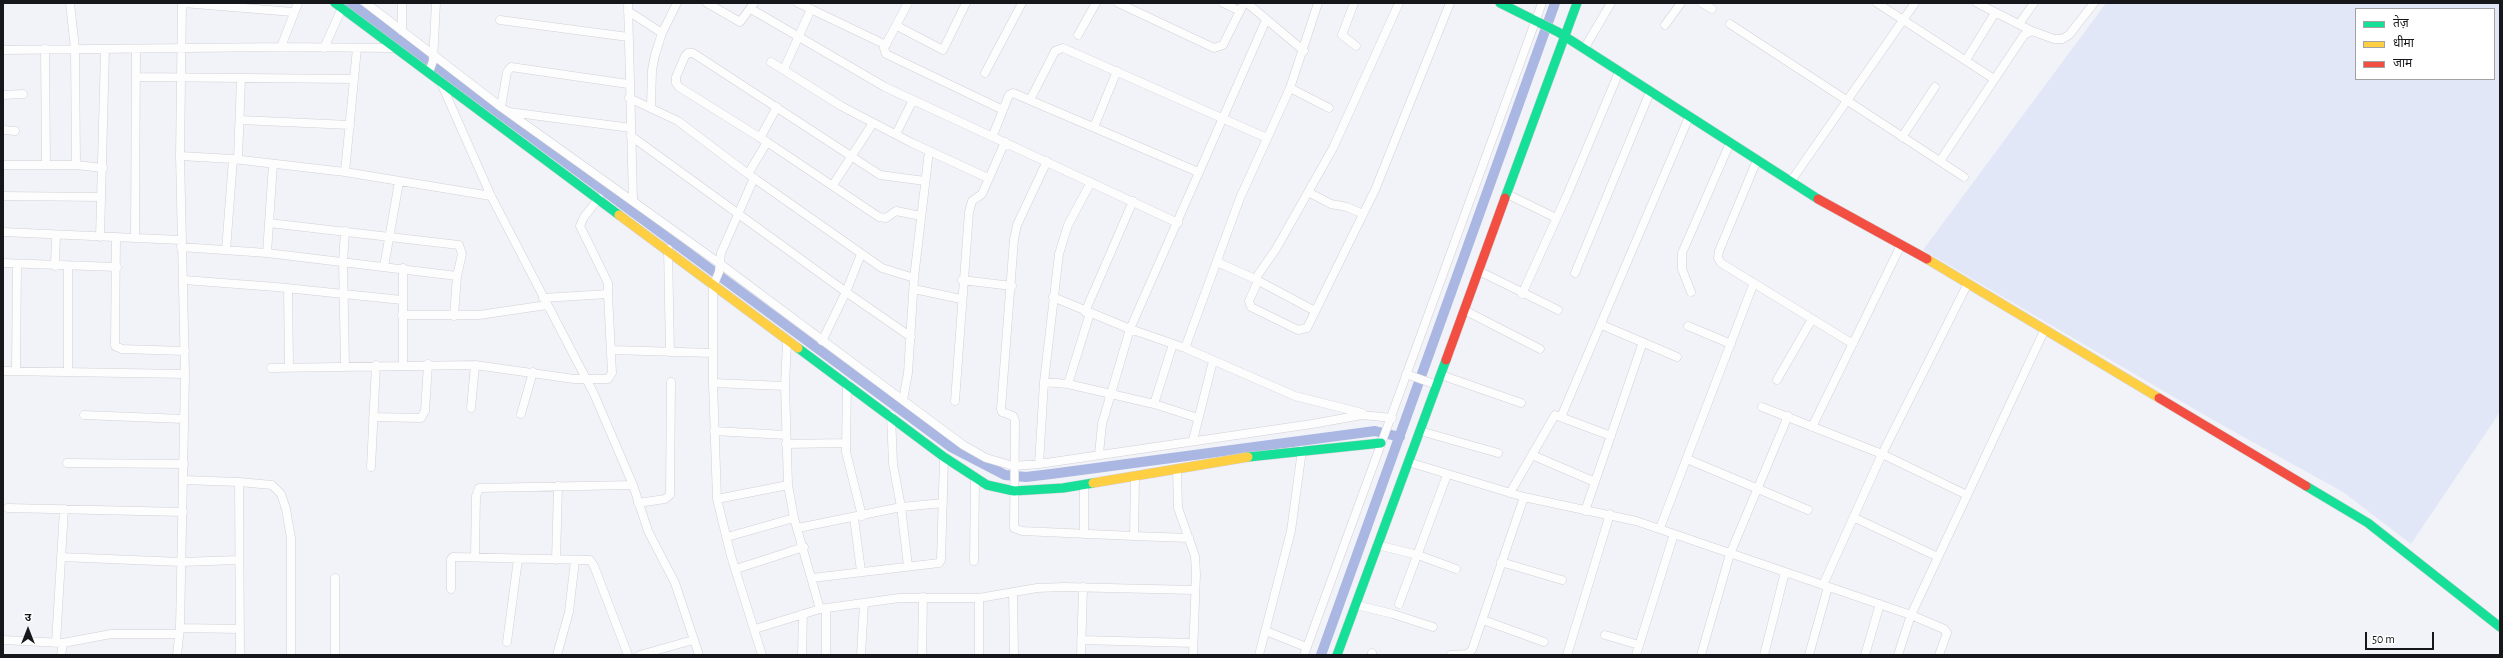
<!DOCTYPE html>
<meta charset="utf-8">
<style>
body{margin:0}
#map{position:relative;width:2503px;height:658px;overflow:hidden;background:#f2f3f8;font-family:"Alegreya Sans","Noto Sans Devanagari",sans-serif}
canvas{display:block}
.frame{position:absolute;inset:0;border:4px solid #16171a;pointer-events:none}
.legend{position:absolute;left:2355px;top:8px;width:140px;height:72px;box-sizing:border-box;background:#fff;border:1px solid #a2a2a3;margin:0;padding:5px 7px;list-style:none;font-size:12px;color:#16171a}
.legend li{display:flex;align-items:center;gap:8px;height:20px}
.legend b{width:20px;border:1px solid #a2a2a3}
.north{position:absolute;left:8px;top:610px;width:40px;height:40px;-webkit-text-stroke:3px #fff;paint-order:stroke;rotate:0deg;font-size:11px;font-weight:700;line-height:16px;text-align:center;color:#16171a}
.north::after{content:'';display:block;margin:auto;width:14px;height:18px;background:#16171a;clip-path:polygon(50% 0,100% 100%,50% 72%,0 100%)}
.scale{position:absolute;left:2365px;top:632px;width:69px;height:18px;box-sizing:border-box;border:2px solid #16171a;border-top:0;padding-left:5px;font-size:12px;line-height:14px;white-space:nowrap;color:#16171a;-webkit-text-stroke:3px #fff;paint-order:stroke}
</style>
<div id="map">
<canvas width="2503" height="658"></canvas>
<div class="frame"></div>
<ul class="legend">
<li><b style="height:5px;background:#16e098"></b>तेज़</li>
<li><b style="height:5px;background:#ffcf43"></b>धीमा</li>
<li><b style="height:5px;background:#f24e42"></b>जाम</li>
</ul>
<div class="north">उ</div>
<div class="scale">50 m</div>
</div>
<script>
const ctx = document.querySelector('canvas').getContext('2d');
ctx.lineJoin = 'round';
function paint(path, color) { ctx.fillStyle = color; ctx.fill(path, 'evenodd'); }
const toPath = rows => new Path2D(rows.map(r => 'M' + r).join(''));
function stroke(path, color, width, dash) { ctx.strokeStyle = color; ctx.lineWidth = width; ctx.lineCap = dash ? 'butt' : 'round'; ctx.setLineDash(dash || []); ctx.stroke(path); }
paint(toPath([
 [2106,3,2500,3,2500,412,2411,544,2343,492,2213,420,1923,250],
 [2356,9,2494,9,2494,79,2356,79]
]), '#e2e7f7');
stroke(toPath([
 [350,3,951,447,1005,475,1026,477,1051,474,1375,431,1400,437],
 [1321,655,1555,3]
]), '#a9b7e2', 10);
const street = toPath([
 [70,3,75,49,76,165],
 [183,3,293,12],
 [366,3,501,107,719,263,963,445,986,458,1013,466,1039,464,1312,424,1362,415,1392,418],
 [628,3,633,201],
 [707,3,740,22,754,3],
 [798,3,886,45],
 [908,3,884,48,886,54,1003,110],
 [1118,3,1214,48,1223,45,1244,3],
 [1223,3,1240,11],
 [1247,3,1304,51],
 [1354,3,1342,35,1356,46],
 [1702,3,1712,9],
 [1877,3,1994,79],
 [1977,3,2032,31],
 [751,9,885,87,1178,223],
 [628,11,662,33],
 [500,20,628,37],
 [1730,24,1964,177],
 [2019,24,2034,3],
 [1665,25,1681,3],
 [897,26,943,50,966,3],
 [402,31,402,3],
 [1078,35,1096,3],
 [281,47,298,3],
 [324,48,342,8],
 [45,49,46,165],
 [1584,49,1611,3],
 [3,50,281,47,394,48],
 [1966,60,1995,13],
 [771,62,841,106,912,143,988,178],
 [784,69,811,9],
 [429,72,433,61,436,3],
 [985,73,1022,3],
 [136,77,354,79],
 [441,83,491,196,594,394,633,485,648,531,675,583,699,655],
 [1290,88,1329,108],
 [3,95,23,94],
 [629,98,678,121,748,174,882,268,914,278],
 [1030,100,1055,51,1063,48,1267,138],
 [501,107,507,72,511,67,628,84],
 [651,107,652,70,655,55,662,33,677,3],
 [509,112,631,128],
 [240,120,350,125],
 [1094,127,1117,71],
 [3,130,15,131],
 [896,134,913,100],
 [993,135,1009,95,1013,93,1198,172],
 [631,136,846,292,911,337],
 [1902,137,1935,87],
 [760,138,777,107],
 [180,156,233,159,345,172,491,196],
 [238,159,241,78],
 [1757,160,1719,251,1718,258,1721,263,1853,344],
 [1047,161,1017,225,1014,239,1001,409,1002,412,1013,416,1015,421,1014,528,1022,531,1134,536],
 [1940,161,2024,35,2032,31,2054,39,2062,39,2069,35,2094,3],
 [3,165,76,165,103,168],
 [345,172,357,48],
 [748,174,767,142],
 [754,178,721,253,719,272,713,286,713,383,717,499,731,556,762,655],
 [1791,181,1915,3],
 [833,185,873,123],
 [1308,192,1331,204,1347,207,1363,214],
 [1507,194,1556,218],
 [3,196,101,197],
 [921,216,896,211,886,218,879,217,767,142,679,87,676,83,676,77,685,56,688,53,693,53,880,175,925,181],
 [269,223,459,245,462,254,457,276,454,316],
 [3,232,181,240],
 [100,237,105,50],
 [116,237,115,346,122,349,185,351],
 [135,238,136,49],
 [181,247,267,253,457,276],
 [668,249,670,352],
 [226,250,233,159],
 [267,253,273,164],
 [1217,262,1255,279,1315,311],
 [3,263,117,267],
 [55,266,56,235],
 [384,267,399,182],
 [403,268,403,365],
 [1479,271,1558,310],
 [1575,273,1650,92],
 [1255,279,1276,249,1333,148,1399,3],
 [184,280,276,287,402,300],
 [962,280,1012,286],
 [1258,281,1249,301,1251,307,1298,330,1307,328,1375,190,1450,3],
 [288,288,289,367],
 [914,289,961,299],
 [1691,292,1682,269,1682,253,1730,143],
 [1522,294,1568,193,1619,72],
 [1053,297,1130,329,1185,348,1295,396,1362,413],
 [543,298,608,294,608,283,580,226,584,217,599,198],
 [1464,310,1540,349],
 [1085,312,1133,201],
 [402,315,479,315,547,305],
 [1602,325,1677,357],
 [1688,326,1731,344],
 [787,341,785,386,788,485,794,518,820,609],
 [822,341,846,292,861,254],
 [1185,348,1240,198,1290,88,1318,3],
 [612,350,713,353],
 [345,366,343,262,345,231],
 [271,368,475,365,574,379,608,379,612,373,608,294],
 [3,371,185,374],
 [16,371,17,264],
 [68,371,68,267],
 [1406,374,1437,385],
 [1441,375,1521,403],
 [1777,380,1812,319],
 [1044,382,1068,384,1154,404,1198,418],
 [713,383,785,386],
 [847,383,846,452,862,516],
 [1068,384,1090,313],
 [903,400,908,373,914,278,929,151],
 [955,401,969,212,972,201,982,194,1005,142],
 [1154,404,1173,344],
 [1762,407,1882,454,1967,495],
 [471,408,475,365],
 [521,414,533,372],
 [84,415,184,419],
 [891,415,893,464,901,507,908,566],
 [373,417,421,418,425,411,428,364],
 [1561,417,1689,117],
 [1812,427,1901,245],
 [714,431,786,435],
 [1420,431,1498,453],
 [1193,440,1213,361],
 [786,444,846,443],
 [1099,454,1102,424,1130,329,1266,20],
 [1532,455,1595,482],
 [1687,459,1808,510],
 [1408,462,1524,497,1636,521,1911,615,1944,629,1947,633,1939,655],
 [67,463,184,464],
 [1039,464,1044,382,1059,254,1068,225,1091,182],
 [371,467,376,365],
 [1177,469,1178,508,1195,556,1196,574,1193,655],
 [1135,477,1134,536,1189,538],
 [184,480,239,482,240,655],
 [239,482,272,485,281,494,286,509,291,538,291,655],
 [1510,493,1555,415,1611,436],
 [717,499,788,485],
 [638,503,665,499,670,495,671,382],
 [8,508,183,512],
 [1585,511,1643,342],
 [854,518,861,571],
 [1855,518,1938,557],
 [798,528,901,507,943,503],
 [1660,528,1753,285],
 [1084,534,1084,485],
 [727,537,794,518],
 [1377,545,1418,555,1456,569],
 [475,556,476,496,479,488,633,485],
 [61,557,181,562,239,560],
 [556,560,558,486],
 [974,561,975,479],
 [1501,562,1562,580],
 [736,569,804,547],
 [335,578,335,655],
 [812,578,939,563,941,560,944,457],
 [1823,585,1882,454,1968,283],
 [451,589,451,559,453,557,590,560,594,566,628,655],
 [1013,592,1014,655],
 [979,598,979,655],
 [1399,604,1447,475],
 [1356,605,1393,614,1433,627],
 [1483,620,1544,642],
 [180,628,240,629],
 [755,629,820,609,899,598,979,598,1037,588,1064,587,1195,590],
 [1266,631,1306,647],
 [1605,635,1639,645],
 [3,640,63,643,111,634,179,634],
 [1081,640,1193,643],
 [507,642,518,559],
 [56,643,64,509],
 [61,655,63,643],
 [177,655,180,628,185,374,180,156,182,3],
 [557,655,569,612,575,560],
 [640,655,693,640],
 [802,655,803,614],
 [826,655,826,609],
 [861,655,864,603],
 [922,655,923,597],
 [1081,655,1083,587],
 [1259,655,1291,531,1302,450],
 [1304,655,1542,3],
 [1372,655,1372,653],
 [1451,655,1467,654,1472,650,1524,497],
 [1567,655,1610,514],
 [1636,655,1674,534],
 [1701,655,1730,554,1788,416],
 [1764,655,1785,572],
 [1809,655,1828,587],
 [1865,655,1880,604],
 [1898,655,1911,615,2045,329]
]);
const fast = toPath([
 [335,3,619,215],
 [1500,3,1558,32,1818,199],
 [1505,198,1577,3],
 [798,348,944,457,987,485,1014,491,1063,488,1093,483],
 [1248,457,1381,443],
 [2306,486,2368,523,2500,627],
 [1337,655,1446,360]
]);
const slow = toPath([
 [619,215,798,348],
 [1927,259,2159,398],
 [1093,483,1248,457]
]);
const jam = toPath([
 [1818,199,1927,259],
 [1446,360,1505,198],
 [2159,398,2306,486]
]);
stroke(street, '#d0d1d5', 9);
stroke(fast, '#d0d1d5', 10);
stroke(slow, '#d0d1d5', 10);
stroke(jam, '#d0d1d5', 10);
stroke(street, '#fdfdfe', 8);
stroke(fast, '#16e098', 9);
stroke(slow, '#ffcf43', 9);
stroke(jam, '#f24e42', 9);
</script>
